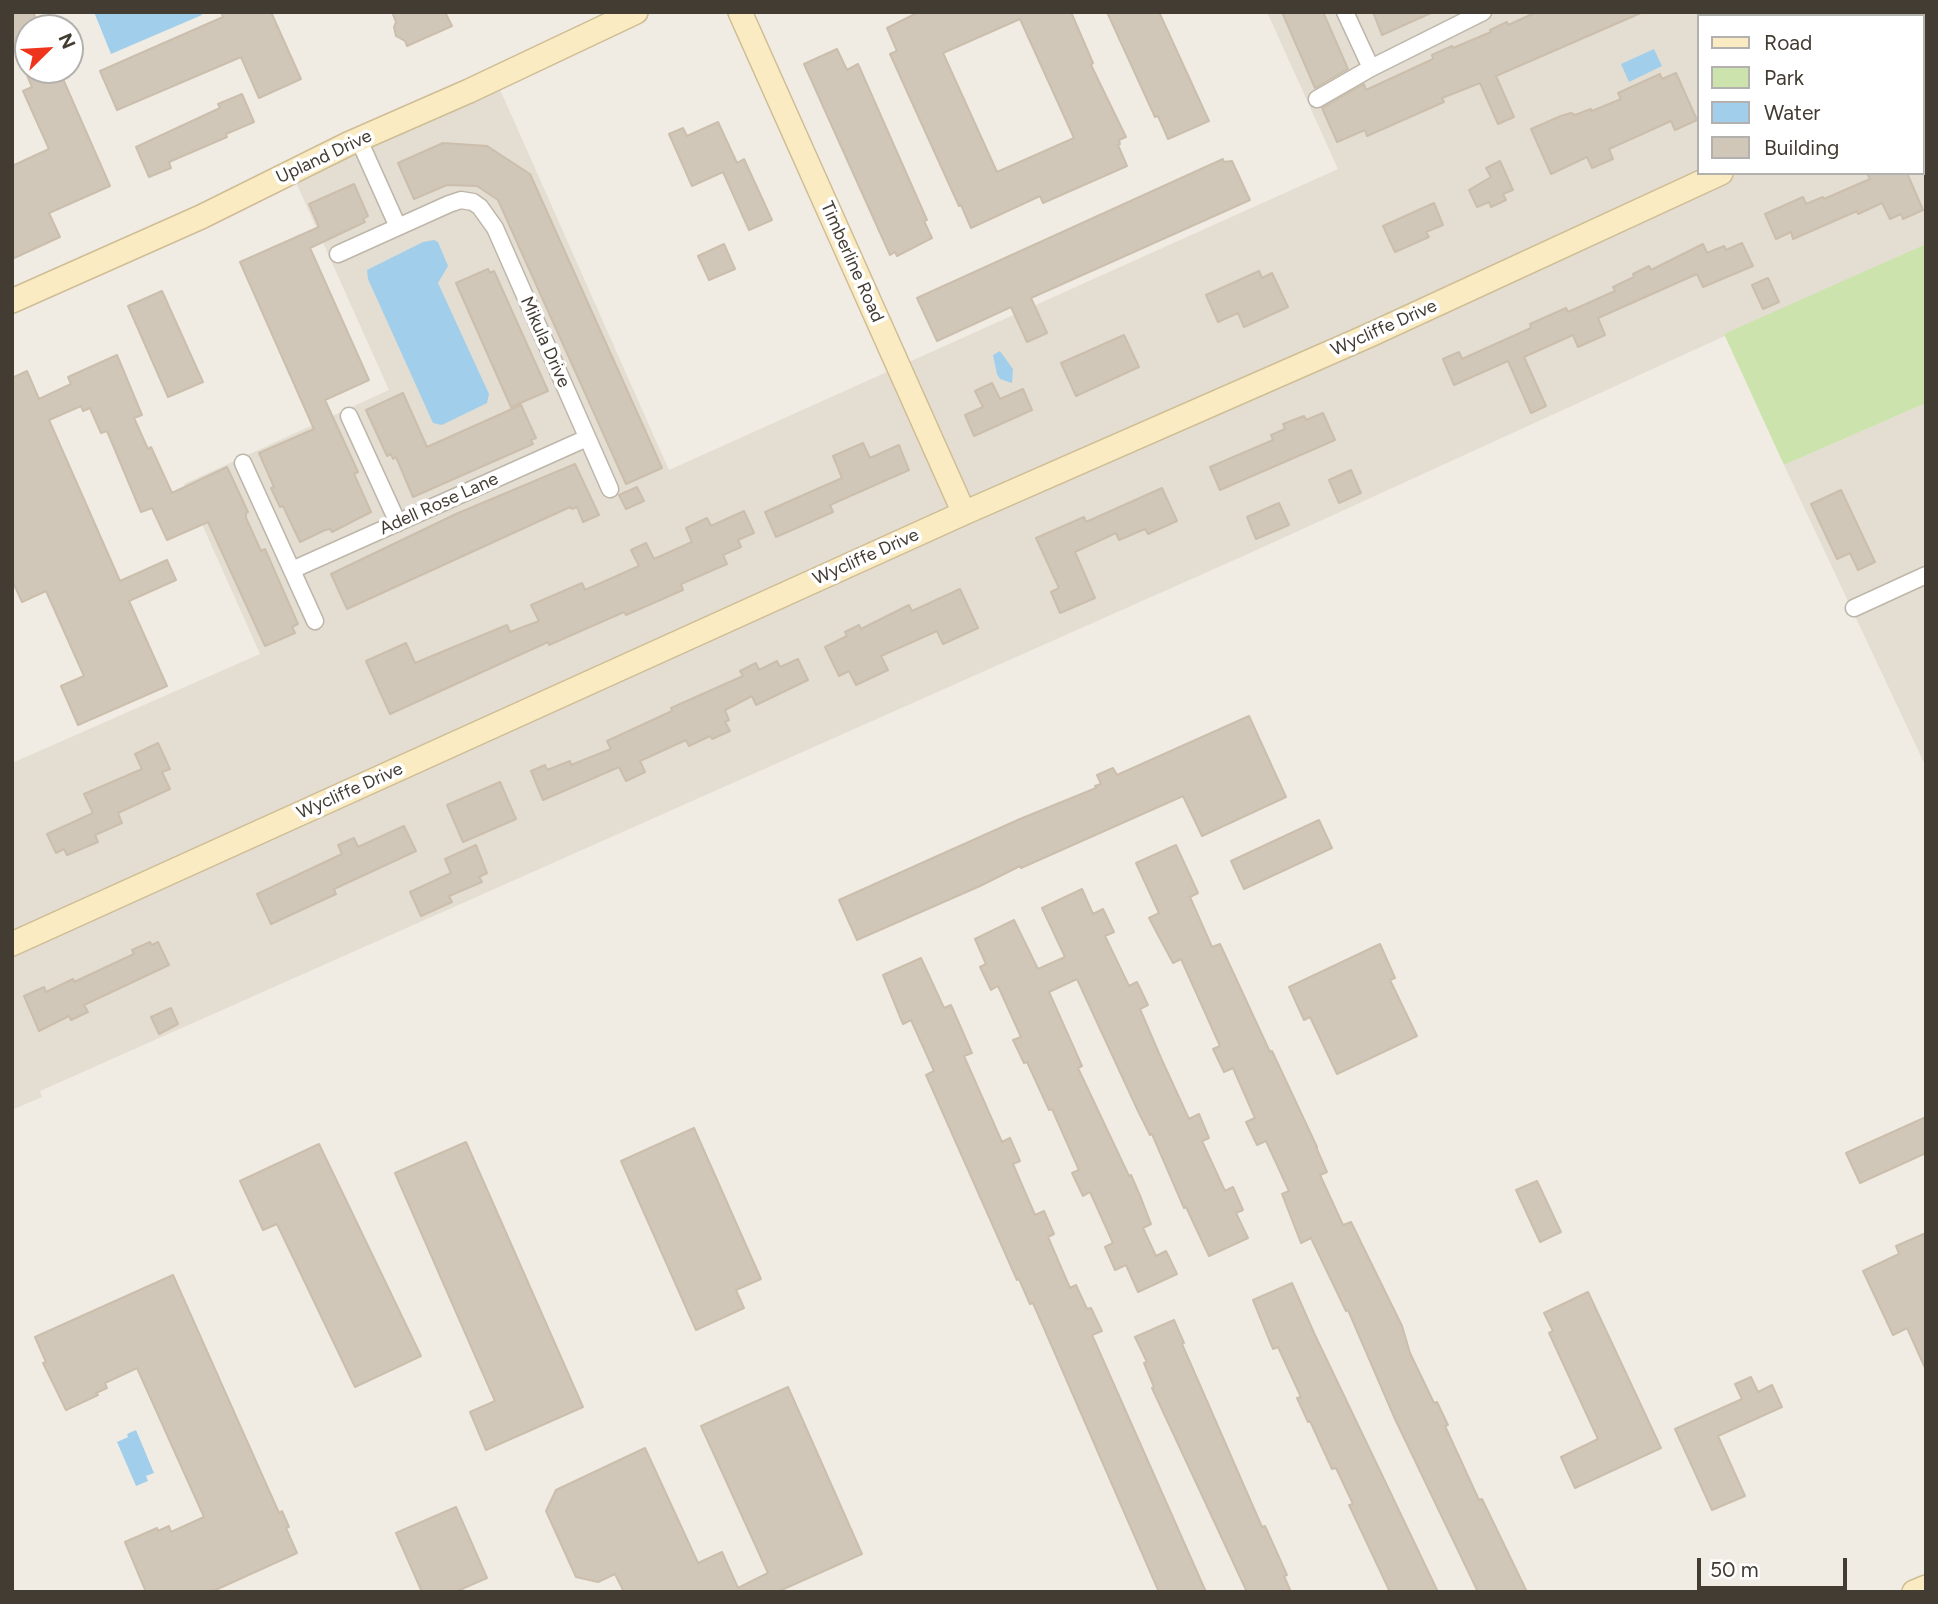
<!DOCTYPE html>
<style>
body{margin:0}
#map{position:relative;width:1938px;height:1604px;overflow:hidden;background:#f0ece3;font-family:Figtree,sans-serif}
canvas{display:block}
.frame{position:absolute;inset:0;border:14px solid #423c33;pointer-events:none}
.legend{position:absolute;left:1697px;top:14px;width:228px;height:161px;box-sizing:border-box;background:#fff;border:2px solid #b3b1ad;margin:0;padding:9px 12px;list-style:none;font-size:21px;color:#423c33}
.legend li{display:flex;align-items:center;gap:14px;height:35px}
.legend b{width:35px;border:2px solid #b3b1ad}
.north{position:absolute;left:14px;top:14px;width:70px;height:70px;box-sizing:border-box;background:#fff;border:2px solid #b3b1ad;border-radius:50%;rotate:66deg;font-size:19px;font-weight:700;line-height:28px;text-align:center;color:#423c33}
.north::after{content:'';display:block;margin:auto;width:24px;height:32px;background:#ee341c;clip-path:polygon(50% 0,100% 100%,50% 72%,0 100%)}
.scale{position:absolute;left:1697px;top:1558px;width:150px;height:32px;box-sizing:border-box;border:4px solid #423c33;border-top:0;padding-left:9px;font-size:21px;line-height:24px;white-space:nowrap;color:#423c33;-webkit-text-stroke:5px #fff;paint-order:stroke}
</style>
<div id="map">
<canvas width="1938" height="1604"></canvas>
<div class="frame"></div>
<ul class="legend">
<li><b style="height:9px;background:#fbebc2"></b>Road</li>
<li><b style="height:19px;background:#cce3ad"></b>Park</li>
<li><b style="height:19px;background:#a1cfeb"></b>Water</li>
<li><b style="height:19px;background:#d1c7b9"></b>Building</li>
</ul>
<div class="north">N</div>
<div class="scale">50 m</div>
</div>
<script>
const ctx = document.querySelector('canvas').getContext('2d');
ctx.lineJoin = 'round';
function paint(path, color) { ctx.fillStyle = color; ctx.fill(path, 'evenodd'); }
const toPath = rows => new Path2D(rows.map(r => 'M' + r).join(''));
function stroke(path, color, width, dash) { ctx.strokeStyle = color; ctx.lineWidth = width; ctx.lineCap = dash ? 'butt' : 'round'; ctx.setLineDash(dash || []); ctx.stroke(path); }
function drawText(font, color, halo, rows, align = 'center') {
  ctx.font = font + ' Figtree,sans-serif'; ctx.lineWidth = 7; ctx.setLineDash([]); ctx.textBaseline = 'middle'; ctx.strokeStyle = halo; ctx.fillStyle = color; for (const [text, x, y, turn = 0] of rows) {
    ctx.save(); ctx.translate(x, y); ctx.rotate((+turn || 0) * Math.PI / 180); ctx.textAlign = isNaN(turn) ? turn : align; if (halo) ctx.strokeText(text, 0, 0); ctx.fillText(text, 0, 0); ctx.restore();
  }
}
paint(toPath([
 [1267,12,1926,12,1926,244,1250,553,40,1091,42,1097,12,1110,12,763,260,654,184,484,389,390,294,178,498,85,669,470,1338,169],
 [1698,16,1922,16,1922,173,1698,173],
 [1926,403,1926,767,1784,465]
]), '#e4ddd1');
paint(toPath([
 [1926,244,1926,403,1784,465,1724,334]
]), '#cce3ad');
paint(toPath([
 [94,12,201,12,202,15,111,54],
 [1654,49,1662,66,1629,82,1621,64],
 [434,240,438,242,448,266,438,283,489,394,487,403,442,425,433,423,368,279,367,270,423,242],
 [1000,351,1013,369,1012,383,1000,379,997,374,993,355],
 [136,1430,154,1473,146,1476,148,1481,136,1486,117,1442,128,1437,127,1434]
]), '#a1cfeb');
const building = toPath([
 [12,12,33,12,40,28,28,28,28,70,59,70,110,186,49,213,60,237,12,259,12,166,49,149,23,91,32,87,17,51,12,53,12,12],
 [221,12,271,12,301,79,259,98,241,57,117,110,100,71,223,17,221,12],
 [392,12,445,12,452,26,407,46,405,41,396,36,394,27,396,22,392,12],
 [919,12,1071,12,1093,63,1091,65,1126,137,1119,140,1120,144,1118,145,1127,166,1043,203,1040,196,971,228,961,205,959,206,890,54,897,51,887,28,919,12],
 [1020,19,1074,138,997,172,943,53,1020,19],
 [1107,12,1159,12,1209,121,1168,139,1158,116,1155,117,1107,12],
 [1282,12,1323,12,1348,69,1315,88,1282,12],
 [1373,12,1433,12,1382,35,1373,12],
 [1537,12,1643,12,1496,76,1514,117,1498,124,1480,83,1442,98,1444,102,1367,136,1365,130,1337,142,1322,108,1364,84,1366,90,1433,59,1432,55,1452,46,1453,48,1491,32,1490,30,1507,22,1508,25,1537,12],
 [837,49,847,70,858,64,927,220,924,221,932,238,897,256,895,252,890,255,804,64,837,49],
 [1676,73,1697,120,1675,130,1671,121,1609,149,1613,159,1592,168,1587,157,1551,174,1531,129,1561,116,1571,113,1575,115,1591,109,1592,111,1621,99,1618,93,1660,74,1662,79,1676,73],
 [242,94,254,122,226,134,227,137,169,162,171,168,149,177,136,147,220,108,218,104,242,94],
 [718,122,737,163,744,159,772,220,749,230,723,172,692,186,669,134,683,128,687,136,718,122],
 [443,143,487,146,530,174,662,468,626,484,498,200,477,186,447,185,414,199,398,163,443,143],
 [1223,159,1224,162,1232,161,1250,200,1031,298,1047,333,1027,342,1011,307,937,341,917,298,1223,159],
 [1500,161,1513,190,1503,194,1506,200,1491,207,1489,202,1477,207,1469,190,1491,177,1486,168,1500,161],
 [1867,173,1907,173,1923,210,1903,219,1901,214,1890,219,1882,203,1858,214,1857,211,1793,239,1791,232,1776,239,1765,214,1803,197,1806,204,1823,197,1824,199,1870,179,1867,173],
 [354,184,368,216,363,219,365,222,310,248,369,380,325,400,358,472,354,474,371,512,332,532,330,529,325,530,300,542,283,506,280,507,271,488,274,487,259,453,314,429,240,262,319,227,309,204,354,184],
 [1434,203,1443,225,1426,232,1429,237,1395,252,1383,226,1434,203],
 [1742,243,1753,266,1703,287,1697,274,1598,318,1605,335,1578,347,1573,335,1524,357,1546,406,1531,413,1508,361,1454,385,1443,359,1459,352,1462,359,1531,328,1530,324,1566,308,1568,312,1615,291,1613,287,1634,277,1633,274,1649,266,1651,270,1703,244,1707,253,1724,246,1726,250,1742,243],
 [724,244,735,269,709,280,698,256,724,244],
 [488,269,490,273,494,271,548,391,511,407,456,283,488,269],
 [1259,271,1262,278,1272,273,1288,307,1244,327,1238,313,1218,322,1206,295,1259,271],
 [1768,278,1779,302,1763,309,1752,285,1768,278],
 [162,291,203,382,168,397,128,306,162,291],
 [1124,335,1139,367,1076,396,1061,363,1124,335],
 [117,355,142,415,134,418,148,449,151,447,172,493,227,467,248,512,246,513,246,518,261,551,265,549,298,624,292,627,295,633,265,646,208,522,167,540,152,508,141,512,107,431,101,433,90,408,83,411,81,406,49,420,120,581,167,560,176,580,129,601,167,686,78,725,61,686,84,676,46,591,22,602,12,580,12,378,27,371,39,399,71,384,68,377,117,355],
 [992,383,1000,399,1023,389,1032,410,974,436,965,415,983,407,975,391,992,383],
 [403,393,427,447,521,405,536,438,531,440,533,444,413,497,396,457,393,459,391,454,387,456,366,410,403,393],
 [1323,413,1335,440,1220,490,1210,467,1273,440,1271,435,1285,429,1283,424,1304,416,1306,420,1323,413],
 [863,443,870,458,899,445,909,470,830,505,833,512,776,537,765,512,842,478,833,456,863,443],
 [575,464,599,515,583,522,577,507,572,509,570,507,347,609,331,574,456,514,575,464],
 [1351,470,1361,493,1339,503,1329,480,1351,470],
 [637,487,644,501,626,509,619,495,637,487],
 [1162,488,1177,521,1148,534,1145,529,1119,540,1116,533,1075,552,1095,598,1060,613,1051,592,1059,588,1036,538,1084,517,1086,522,1162,488],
 [1841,490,1875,562,1858,570,1850,553,1837,559,1811,504,1841,490],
 [1279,503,1289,525,1256,539,1247,517,1279,503],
 [744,511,754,533,738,540,741,547,723,555,727,564,681,584,683,590,626,615,624,612,549,645,548,642,390,714,366,661,406,643,415,663,507,625,510,632,539,621,531,605,582,583,585,590,639,566,631,550,646,543,654,559,692,542,686,528,707,518,711,526,744,511],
 [960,589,978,628,943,644,937,631,881,656,888,670,856,685,849,671,839,676,825,647,847,636,845,632,859,625,861,629,909,605,912,611,960,589],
 [798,659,808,680,756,705,752,696,725,710,729,720,725,722,730,731,712,739,710,736,689,746,686,740,640,761,645,772,626,781,619,767,543,800,531,771,545,765,547,770,570,761,571,765,611,749,607,741,672,711,671,708,743,676,740,671,756,663,759,670,777,661,780,667,798,659],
 [1249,716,1286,797,1202,836,1183,796,1021,868,1020,866,980,886,857,940,839,900,1020,819,1096,788,1095,786,1101,784,1097,775,1113,768,1117,775,1249,716],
 [158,743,170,769,162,772,170,789,118,813,122,823,95,835,98,842,67,855,64,849,56,853,47,834,93,813,84,794,142,769,135,754,158,743],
 [500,782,516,819,463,842,447,805,500,782],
 [1319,820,1332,848,1244,889,1231,861,1319,820],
 [404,826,416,851,334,889,336,894,271,924,257,894,342,854,338,845,354,838,358,847,404,826],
 [476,845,487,873,479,877,482,882,449,896,452,902,421,916,410,892,451,873,445,859,476,845],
 [1176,845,1198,893,1190,897,1212,947,1220,944,1270,1052,1272,1051,1317,1147,1316,1147,1327,1172,1320,1175,1343,1225,1351,1222,1402,1326,1410,1353,1434,1403,1437,1402,1448,1425,1445,1426,1479,1500,1482,1499,1527,1592,1478,1592,1395,1419,1348,1310,1346,1311,1311,1238,1301,1243,1282,1194,1289,1191,1266,1141,1257,1145,1246,1122,1255,1118,1233,1068,1224,1072,1213,1049,1220,1046,1181,959,1173,963,1149,918,1159,913,1136,863,1176,845],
 [1082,889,1093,914,1103,909,1114,932,1105,936,1129,986,1137,982,1148,1005,1140,1009,1161,1058,1189,1119,1199,1114,1209,1138,1202,1141,1225,1191,1233,1187,1243,1210,1236,1213,1248,1238,1209,1256,1186,1207,1184,1208,1152,1134,1150,1135,1138,1111,1077,979,1049,992,1082,1066,1078,1068,1129,1176,1131,1175,1141,1198,1151,1224,1143,1228,1156,1256,1166,1251,1177,1274,1138,1292,1126,1265,1115,1270,1105,1247,1113,1243,1090,1192,1083,1196,1072,1173,1079,1170,1052,1109,1049,1110,1027,1062,1024,1063,1013,1040,1021,1037,998,986,991,990,980,967,986,964,975,939,1014,920,1038,969,1065,957,1042,908,1082,889],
 [150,942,152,945,158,942,169,965,84,1005,88,1012,71,1020,69,1016,39,1031,24,996,44,987,46,992,73,979,74,982,134,954,132,950,150,942],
 [1380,944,1395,978,1390,980,1417,1036,1337,1074,1310,1017,1304,1020,1289,987,1380,944],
 [921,958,944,1008,951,1005,972,1053,964,1056,1002,1142,1010,1138,1020,1161,1013,1164,1035,1215,1044,1211,1054,1234,1048,1237,1070,1288,1076,1285,1087,1309,1091,1308,1102,1331,1092,1335,1206,1592,1159,1592,1033,1303,1030,1304,1019,1279,1017,1280,926,1075,934,1071,911,1020,903,1024,883,975,921,958],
 [171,1008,178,1024,159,1034,151,1017,171,1008],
 [1926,1117,1926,1153,1860,1183,1846,1153,1926,1117],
 [694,1128,761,1279,736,1290,744,1308,696,1330,621,1161,694,1128],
 [466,1142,583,1407,486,1450,470,1412,495,1401,395,1173,466,1142],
 [319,1144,421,1356,355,1387,277,1224,263,1230,240,1181,319,1144],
 [1537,1181,1561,1232,1540,1242,1516,1190,1537,1181],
 [1926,1233,1926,1370,1907,1328,1893,1335,1863,1271,1899,1254,1896,1246,1926,1233],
 [173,1275,279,1513,282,1511,289,1527,286,1528,297,1553,211,1592,146,1592,125,1542,157,1528,158,1531,169,1526,171,1532,204,1517,137,1368,105,1383,107,1388,96,1393,98,1395,66,1410,43,1363,46,1362,35,1337,173,1275],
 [1292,1283,1314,1333,1438,1592,1390,1592,1349,1505,1353,1504,1336,1468,1332,1469,1310,1421,1308,1422,1297,1398,1301,1397,1278,1347,1273,1349,1253,1300,1292,1283],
 [1588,1292,1661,1448,1575,1488,1561,1457,1598,1439,1549,1333,1553,1331,1544,1313,1588,1292],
 [1174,1320,1184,1343,1182,1344,1262,1527,1265,1526,1287,1575,1284,1576,1291,1592,1247,1592,1152,1388,1154,1387,1144,1363,1147,1362,1135,1337,1174,1320],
 [1751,1377,1758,1392,1772,1385,1782,1407,1718,1436,1745,1496,1712,1510,1675,1429,1742,1399,1735,1384,1751,1377],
 [788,1387,862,1554,777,1592,624,1592,615,1574,598,1582,576,1577,546,1511,556,1490,645,1448,698,1563,722,1552,738,1588,768,1573,701,1426,788,1387],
 [456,1507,487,1578,455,1592,422,1592,396,1533,456,1507]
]);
paint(building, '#d1c7b9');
stroke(building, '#cbbeac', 2);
const street = toPath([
 [1345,12,1371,68],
 [1317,99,1371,68,1483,12],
 [1922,125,1926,132],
 [359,140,398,227],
 [338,254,449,204,461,200,473,202,480,207,495,228,610,489],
 [349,416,398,523],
 [243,463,315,621],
 [292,570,587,438],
 [1854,608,1926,575]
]);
const secondary = toPath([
 [740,12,964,513],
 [1922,81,1926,79],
 [12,301,201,217,348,144,469,91,636,12],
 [12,944,964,513,1370,335,1721,173],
 [1914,1592,1926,1587]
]);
stroke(street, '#beb6a9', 19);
stroke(secondary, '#cebd95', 26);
stroke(street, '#fff', 16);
stroke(secondary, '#fbebc2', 23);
drawText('18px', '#423c33', '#fff', [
 ["Upland Drive",324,157,-25],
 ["Timberline Road",852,262,66],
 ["Wycliffe Drive",1384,328,-24],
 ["Mikula Drive",545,342,66],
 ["Adell Rose Lane",439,504,-24],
 ["Wycliffe Drive",866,557,-24],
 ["Wycliffe Drive",350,791,-24]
]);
</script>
